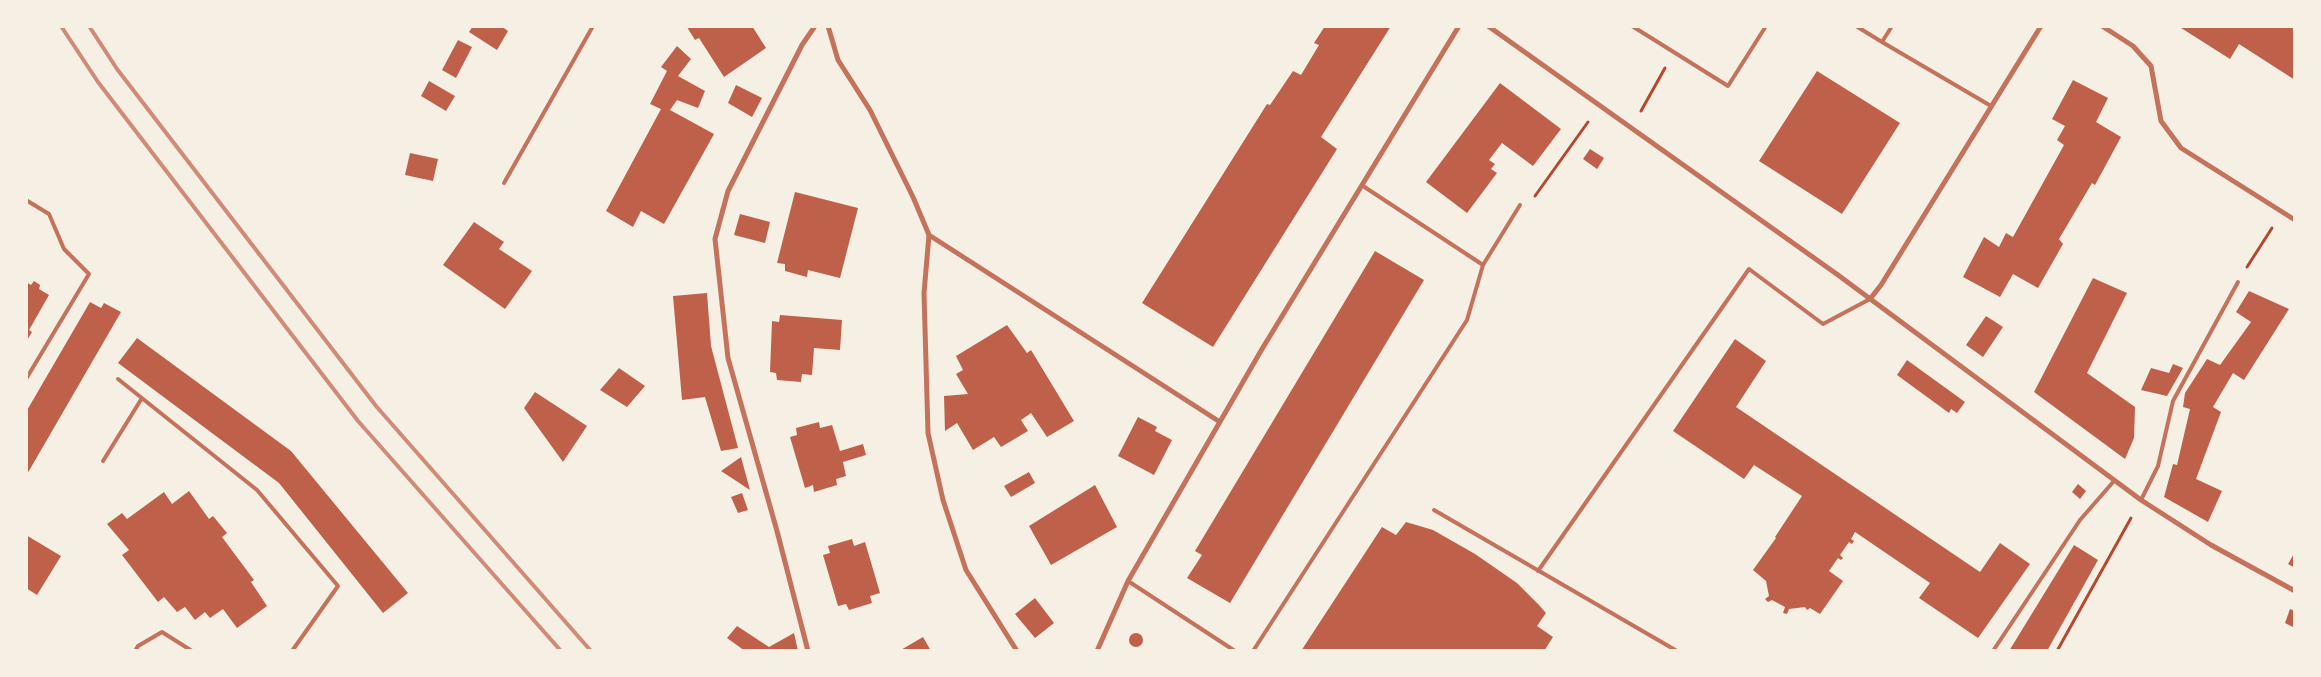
<!DOCTYPE html>
<style>
body{margin:0}
#map{position:relative;width:2321px;height:677px;overflow:hidden;background:#f6efe4;font-family:"Titillium Web",sans-serif}
canvas{display:block}
.frame{position:absolute;inset:0;border:28px solid #f6efe4;pointer-events:none}
</style>
<div id="map">
<canvas width="2321" height="677"></canvas>
<div class="frame"></div>
</div>
<script>
const ctx = document.querySelector('canvas').getContext('2d');
ctx.lineJoin = 'round';
function paint(path, color) { ctx.fillStyle = color; ctx.fill(path, 'evenodd'); }
const toPath = rows => new Path2D(rows.map(r => 'M' + r).join(''));
function stroke(path, color, width, dash) { ctx.strokeStyle = color; ctx.lineWidth = width; ctx.lineCap = dash ? 'butt' : 'round'; ctx.setLineDash(dash || []); ctx.stroke(path); }
paint(toPath([
 [473,26,501,26,508,31,497,50,469,32],
 [688,26,752,26,766,48,724,77,699,38,695,40,687,27],
 [1325,26,1391,26,1321,137,1337,149,1213,347,1142,303,1267,104,1270,105,1293,71,1301,75,1319,45,1314,43],
 [2178,26,2295,26,2295,80,2239,44,2230,59],
 [458,40,472,47,456,78,442,70],
 [677,46,691,59,678,76,705,91,698,108,677,100,670,110,714,134,664,224,641,211,633,227,606,211,661,109,650,104,667,71,661,67],
 [1817,71,1900,123,1842,214,1759,161],
 [2073,80,2108,98,2096,122,2121,137,2095,185,2092,183,2059,239,2063,244,2038,288,2013,274,2000,297,1963,277,1984,237,1999,247,2006,233,2013,237,2064,145,2057,140,2065,126,2052,119],
 [429,81,455,96,446,111,421,96],
 [1500,83,1561,129,1533,166,1502,143,1489,160,1495,164,1491,169,1497,173,1467,213,1426,182],
 [736,85,762,98,752,117,728,103],
 [1590,149,1604,158,1597,169,1583,159],
 [410,153,438,159,433,181,405,175],
 [795,192,858,208,840,278,808,270,807,277,785,271,785,264,777,263],
 [740,214,770,222,765,243,734,235],
 [474,222,504,242,499,249,532,271,505,309,443,265],
 [1375,251,1424,280,1230,603,1187,578,1202,555,1195,551],
 [2093,278,2127,293,2087,373,2135,407,2134,438,2125,459,2034,392],
 [34,281,40,285,39,289,49,295,29,330,32,332,26,342,26,282,31,285],
 [2249,291,2289,309,2244,380,2233,373,2213,407,2221,412,2196,479,2222,491,2208,522,2164,497,2173,464,2177,465,2190,409,2183,407,2185,393,2207,359,2220,365,2251,322,2236,312],
 [707,293,711,346,738,448,721,451,705,397,682,400,673,296],
 [90,302,101,308,104,303,121,312,26,476,26,412],
 [780,315,842,320,840,350,814,348,812,375,802,374,801,382,777,380,776,373,770,372,772,321,779,322],
 [1986,316,2003,327,1983,357,1966,345],
 [1007,325,1027,353,1031,350,1074,421,1047,437,1031,413,1021,420,1028,431,1001,447,994,437,973,450,957,423,945,431,944,396,968,394,956,374,963,370,956,356],
 [137,338,291,451,408,593,383,613,279,483,118,363],
 [1735,339,1766,361,1736,407,1980,572,2000,543,2030,564,1978,638,1919,598,1930,583,1855,532,1851,539,1854,541,1852,544,1849,542,1840,555,1843,558,1841,560,1838,558,1829,571,1843,581,1820,614,1810,608,1807,610,1805,607,1789,609,1787,614,1783,613,1785,607,1772,600,1768,602,1765,599,1769,596,1766,581,1753,570,1776,538,1775,537,1802,496,1754,465,1744,479,1673,431],
 [1907,360,1965,402,1957,413,1951,409,1949,413,1897,375],
 [2173,364,2183,368,2167,396,2141,390,2151,368,2169,373],
 [619,368,645,386,627,407,600,390],
 [535,392,587,426,563,462,524,408],
 [1138,417,1157,427,1155,431,1172,440,1154,475,1118,456],
 [819,422,820,428,832,425,840,451,863,444,866,455,843,462,846,476,836,479,837,485,814,492,813,485,805,488,790,437,797,435,796,428],
 [741,457,750,490,721,471],
 [1029,472,1035,483,1011,497,1004,486],
 [2078,484,2086,491,2080,499,2072,492],
 [1095,485,1117,527,1051,565,1029,526],
 [189,491,209,519,213,516,227,533,222,537,254,580,251,582,267,606,237,628,223,609,210,618,205,612,195,620,185,607,177,612,164,597,158,602,122,555,129,550,107,524,122,513,127,519,164,492,172,504],
 [742,493,748,510,738,513,731,497],
 [1406,522,1433,530,1475,554,1517,583,1539,605,1546,613,1537,626,1553,637,1544,651,1301,651,1382,527,1396,535],
 [26,535,61,556,37,595,26,588],
 [852,539,854,546,865,542,880,593,870,596,872,603,849,610,846,604,838,606,823,555,830,553,828,546],
 [2074,545,2098,560,2047,651,2009,651],
 [2295,552,2295,568,2288,564],
 [1035,598,1054,623,1035,638,1015,614],
 [2290,609,2295,611,2295,628,2285,623],
 [737,626,769,647,794,633,798,651,745,651,727,638],
 '1129 640a7 7 0 1 1 14 0a7 7 0 1 1-14 0Z',
 [923,637,931,651,899,651]
]), '#bf614a');
stroke(toPath([
 [1641,111,1665,68],
 [1535,196,1588,122],
 [2247,267,2272,228],
 [2057,651,2131,518]
]), '#b5482f', 3);
stroke(toPath([
 [1632,26,1728,86,1766,26],
 [1856,26,1882,42,1892,26],
 [1882,42,1991,106],
 [504,183,593,26],
 [26,200,49,214,64,249,89,274,26,379],
 [1483,265,1520,205],
 [118,379,257,490,338,586,292,651],
 [103,461,142,398],
 [2141,500,2158,466,2173,401,2238,282],
 [1434,510,1677,651],
 [1538,571,1749,269,1823,324,1870,299],
 [1128,581,1235,651],
 [135,651,138,646,162,632,192,651],
 [1253,651,1467,320,1483,265,1363,186],
 [1993,651,2080,520,2114,481]
]), '#c5725c', 4);
stroke(toPath([
 [828,26,838,60,870,110,913,197,929,235,924,293,928,433,943,500,966,570,1017,651],
 [1488,26,1838,275,2141,500,2211,545,2295,591],
 [2102,26,2133,46,2151,66,2161,121,2181,148,2295,220],
 [929,235,1220,422],
 [1870,299,1881,285,2041,26],
 [808,651,777,531,728,358,715,239,728,191,802,45,815,26],
 [1097,651,1128,581,1262,349,1459,26]
]), '#c5725c', 5);
stroke(toPath([
 [61,26,98,82,358,421,561,651],
 [89,26,117,69,376,406,591,651]
]), '#cf8b77', 4);
</script>
